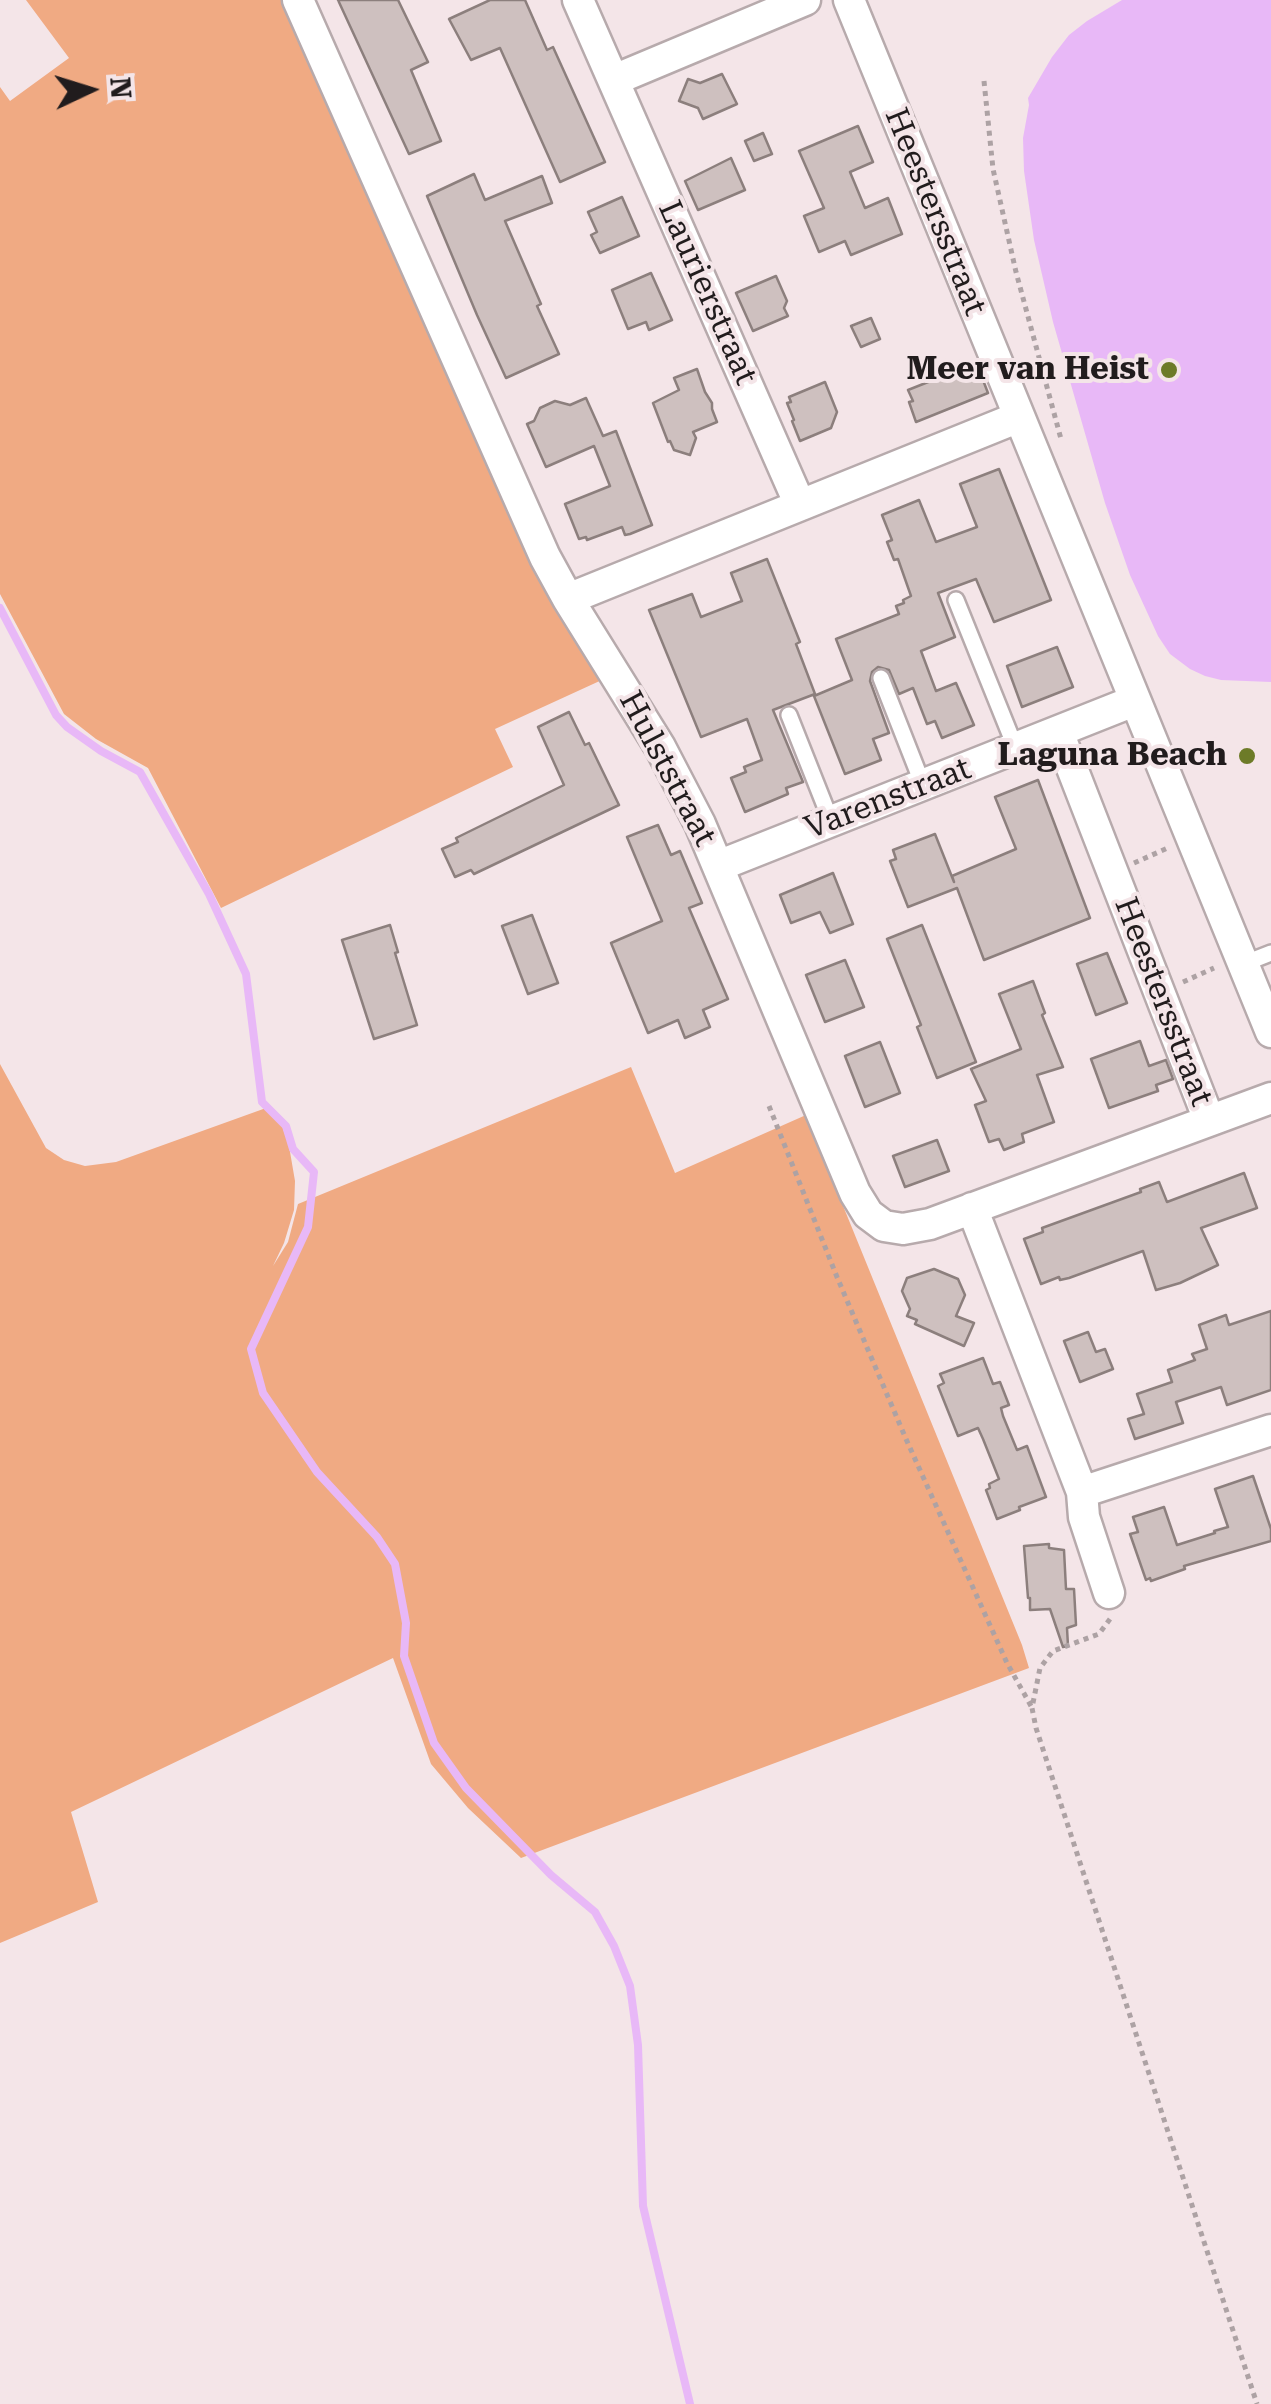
<!DOCTYPE html>
<style>
body{margin:0}
#map{position:relative;width:1271px;height:2404px;overflow:hidden;background:#f4e5e8;font-family:"Roboto Serif",serif}
canvas{display:block}
.north{position:absolute;left:40px;top:40px;width:100px;height:100px;-webkit-text-stroke:8px #f4e5e8;paint-order:stroke;rotate:86deg;font-size:28px;font-weight:700;line-height:40px;text-align:center;color:#211c1d}
.north::after{content:'';display:block;margin:auto;width:35px;height:45px;background:#211c1d;clip-path:polygon(50% 0,100% 100%,50% 72%,0 100%)}
</style>
<div id="map">
<canvas width="1271" height="2404"></canvas>
<div class="north">N</div>
</div>
<script>
const ctx = document.querySelector('canvas').getContext('2d');
ctx.lineJoin = 'round';
function paint(path, color) { ctx.fillStyle = color; ctx.fill(path, 'evenodd'); }
const toPath = rows => new Path2D(rows.map(r => 'M' + r).join(''));
function stroke(path, color, width, dash) { ctx.strokeStyle = color; ctx.lineWidth = width; ctx.lineCap = dash ? 'butt' : 'round'; ctx.setLineDash(dash || []); ctx.stroke(path); }
function drawText(font, color, halo, rows, align = 'center') {
  ctx.font = font + ' "Roboto Serif",serif'; ctx.lineWidth = 8; ctx.setLineDash([]); ctx.textBaseline = 'middle'; ctx.strokeStyle = halo; ctx.fillStyle = color; for (const [text, x, y, turn = 0] of rows) {
    ctx.save(); ctx.translate(x, y); ctx.rotate((+turn || 0) * Math.PI / 180); ctx.textAlign = isNaN(turn) ? turn : align; if (halo) ctx.strokeText(text, 0, 0); ctx.fillText(text, 0, 0); ctx.restore();
  }
}
paint(toPath([
 [26,0,285,0,604,679,495,729,513,767,221,908,148,768,96,739,64,714,0,594,0,87,10,101,69,58],
 [0,1064,46,1148,64,1160,85,1166,116,1162,266,1108,280,1120,289,1146,295,1181,294,1210,284,1243,273,1266,288,1242,298,1204,631,1067,675,1173,806,1115,1022,1645,1029,1668,521,1858,468,1808,431,1764,393,1658,71,1812,98,1902,0,1943]
]), '#f0aa83');
paint(toPath([
 [1122,0,1271,0,1271,682,1221,680,1205,676,1190,669,1170,654,1158,636,1130,575,1105,503,1053,322,1034,240,1024,171,1023,138,1029,105,1028,98,1052,57,1069,35,1087,21]
]), '#e8b8f7');
stroke(toPath([
 [0,608,56,715,67,727,101,751,140,772,209,894,246,974,262,1102,286,1126,293,1149,314,1172,308,1227,251,1349,263,1393,317,1472,377,1537,395,1564,406,1623,404,1656,434,1743,466,1788,551,1875,595,1912,614,1946,630,1986,638,2045,643,2206,690,2404]
]), '#e8b8f7', 8);
const building = toPath([
 [338,0,398,0,428,62,411,70,441,141,409,154,338,0],
 [490,0,525,0,547,50,553,47,605,162,560,182,500,48,471,60,449,19,490,0],
 [722,74,737,104,703,119,698,108,679,101,688,79,700,83,722,74],
 [858,126,873,162,850,172,865,208,888,198,902,234,851,255,845,241,819,252,804,216,824,208,799,151,858,126],
 [763,133,772,154,754,161,745,141,763,133],
 [731,158,745,190,698,210,685,181,731,158],
 [474,174,485,200,542,176,552,203,505,221,541,304,537,306,559,354,506,378,477,315,427,196,474,174],
 [622,197,639,236,600,253,591,235,597,232,588,212,622,197],
 [651,273,672,320,649,330,646,322,628,329,612,290,651,273],
 [776,276,787,301,784,308,788,316,753,331,736,293,776,276],
 [871,318,880,339,861,347,851,326,871,318],
 [971,365,976,376,981,375,988,393,916,422,909,402,913,401,908,390,971,365],
 [697,369,705,392,712,403,712,409,717,422,693,432,696,438,690,455,674,450,670,441,668,442,653,403,679,390,674,378,697,369],
 [825,382,837,412,831,428,800,441,792,421,794,420,787,403,791,402,789,397,825,382],
 [586,398,603,436,616,431,652,525,630,534,625,535,622,527,587,540,586,537,579,539,565,504,610,486,594,446,546,467,527,424,534,421,540,408,555,401,570,405,586,398],
 [999,469,1051,600,994,622,976,579,938,593,955,637,921,651,936,691,956,683,974,725,942,738,935,721,927,724,913,688,899,694,889,670,878,667,872,672,870,681,889,733,873,739,881,760,845,774,814,696,852,680,836,639,899,614,896,606,904,603,903,600,911,596,898,559,894,560,887,542,892,540,882,515,919,500,936,542,977,527,960,484,999,469],
 [767,559,800,642,796,644,815,694,773,710,803,782,786,788,788,794,745,812,731,778,746,772,744,767,762,760,747,719,701,737,649,610,692,594,701,617,742,601,731,573,767,559],
 [1057,647,1073,687,1022,707,1007,666,1057,647],
 [569,712,585,745,589,743,619,805,474,874,471,870,455,877,442,849,458,842,456,838,564,785,538,727,569,712],
 [1038,780,1090,918,984,960,957,888,908,907,890,861,896,859,893,850,935,834,954,882,952,876,1016,849,995,797,1038,780],
 [658,825,671,855,680,851,702,903,689,908,728,999,703,1010,710,1027,685,1038,678,1020,648,1033,611,943,662,921,627,837,658,825],
 [833,873,853,924,830,933,820,912,791,923,780,895,833,873],
 [532,915,558,983,528,994,502,926,532,915],
 [390,925,398,952,395,953,417,1025,374,1039,342,940,390,925],
 [922,925,976,1062,937,1078,917,1027,921,1025,887,939,922,925],
 [1107,953,1127,1003,1096,1015,1077,964,1107,953],
 [845,960,864,1007,825,1022,806,975,845,960],
 [1033,981,1045,1013,1042,1015,1063,1067,1037,1075,1054,1122,1022,1134,1024,1142,1004,1150,999,1139,989,1142,975,1105,986,1101,971,1069,1021,1049,999,994,1033,981],
 [1140,1041,1149,1066,1166,1060,1173,1079,1156,1085,1158,1091,1109,1108,1091,1059,1140,1041],
 [880,1042,900,1093,865,1107,845,1056,880,1042],
 [937,1140,949,1171,905,1187,893,1156,937,1140],
 [1244,1173,1257,1208,1201,1228,1218,1265,1180,1283,1156,1290,1143,1251,1069,1278,1060,1280,1059,1277,1041,1284,1024,1239,1043,1232,1042,1228,1141,1192,1140,1189,1159,1182,1167,1202,1244,1173],
 [934,1269,958,1279,965,1295,956,1316,974,1323,964,1346,915,1324,917,1320,907,1316,910,1309,902,1291,907,1278,934,1269],
 [1271,1311,1271,1390,1227,1405,1221,1387,1176,1402,1183,1423,1135,1439,1128,1419,1144,1414,1137,1394,1172,1382,1168,1370,1195,1360,1192,1354,1207,1349,1199,1325,1226,1315,1229,1325,1271,1311],
 [1088,1332,1096,1352,1105,1349,1113,1369,1080,1382,1064,1341,1088,1332],
 [983,1358,993,1384,1000,1382,1009,1405,1001,1408,1003,1416,1017,1450,1027,1446,1046,1497,1019,1507,1020,1510,997,1519,986,1490,990,1488,989,1484,999,1479,983,1439,978,1428,958,1436,938,1386,944,1383,940,1374,983,1358],
 [1253,1476,1271,1529,1271,1541,1184,1566,1185,1569,1151,1581,1150,1578,1146,1580,1130,1534,1138,1532,1133,1517,1164,1507,1177,1545,1215,1533,1214,1531,1228,1527,1215,1489,1253,1476],
 [1049,1544,1049,1548,1064,1550,1066,1589,1074,1589,1076,1625,1067,1628,1068,1646,1063,1647,1050,1609,1030,1610,1030,1598,1028,1598,1024,1546,1049,1544]
]);
paint(building, '#cec0bf');
stroke(building, '#8c7f7d', 2.5);
const service = toPath([
 [956,600,1016,749],
 [881,678,923,785],
 [789,715,831,821],
 [1243,964,1271,953]
]);
const minor = toPath([
 [298,0,545,557,568,599,660,747,700,824,855,1193,868,1214,884,1226,903,1229,930,1224,1271,1098],
 [578,0,800,505],
 [849,0,1271,1032],
 [614,80,805,0],
 [568,599,1019,417],
 [1058,732,1209,1120],
 [718,866,1134,701],
 [972,1208,1082,1492,1271,1430],
 [1082,1492,1084,1517,1109,1593]
]);
stroke(service, '#b7aaac', 20);
stroke(minor, '#b7aaac', 35);
stroke(toPath([
 [984,81,993,169,1016,272,1061,439],
 [1134,863,1170,847],
 [1183,982,1214,968],
 [769,1106,837,1277,906,1439,1007,1663,1031,1706],
 [1110,1619,1099,1634,1053,1651,1040,1668,1032,1708,1036,1728,1257,2404]
]), '#ada2a4', 5, [5, 5]);
stroke(service, '#fff', 15);
stroke(minor, '#fff', 30);
for (const [x, y, r, color] of [
 [1169,370,10,"#6d7b28"],
 [1247,756,10,"#6d7b28"]
]) { const dot = new Path2D(); dot.arc(x, y, r, 0, 2 * Math.PI); ctx.fillStyle = color; ctx.fill(dot); stroke(dot, '#f4e5e8', 4); }
drawText('32px', '#211c1d', '#f4e5e8', [
 ["Heestersstraat",935,212,68],
 ["Laurierstraat",707,293,66],
 ["Hulststraat",667,769,62],
 ["Varenstraat",888,799,-21],
 ["Heestersstraat",1163,1002,69]
]);
drawText('bold 32px', '#211c1d', '#f4e5e8', [
 ["Meer van Heist",1149,370],
 ["Laguna Beach",1227,756]
], 'right');
</script>
